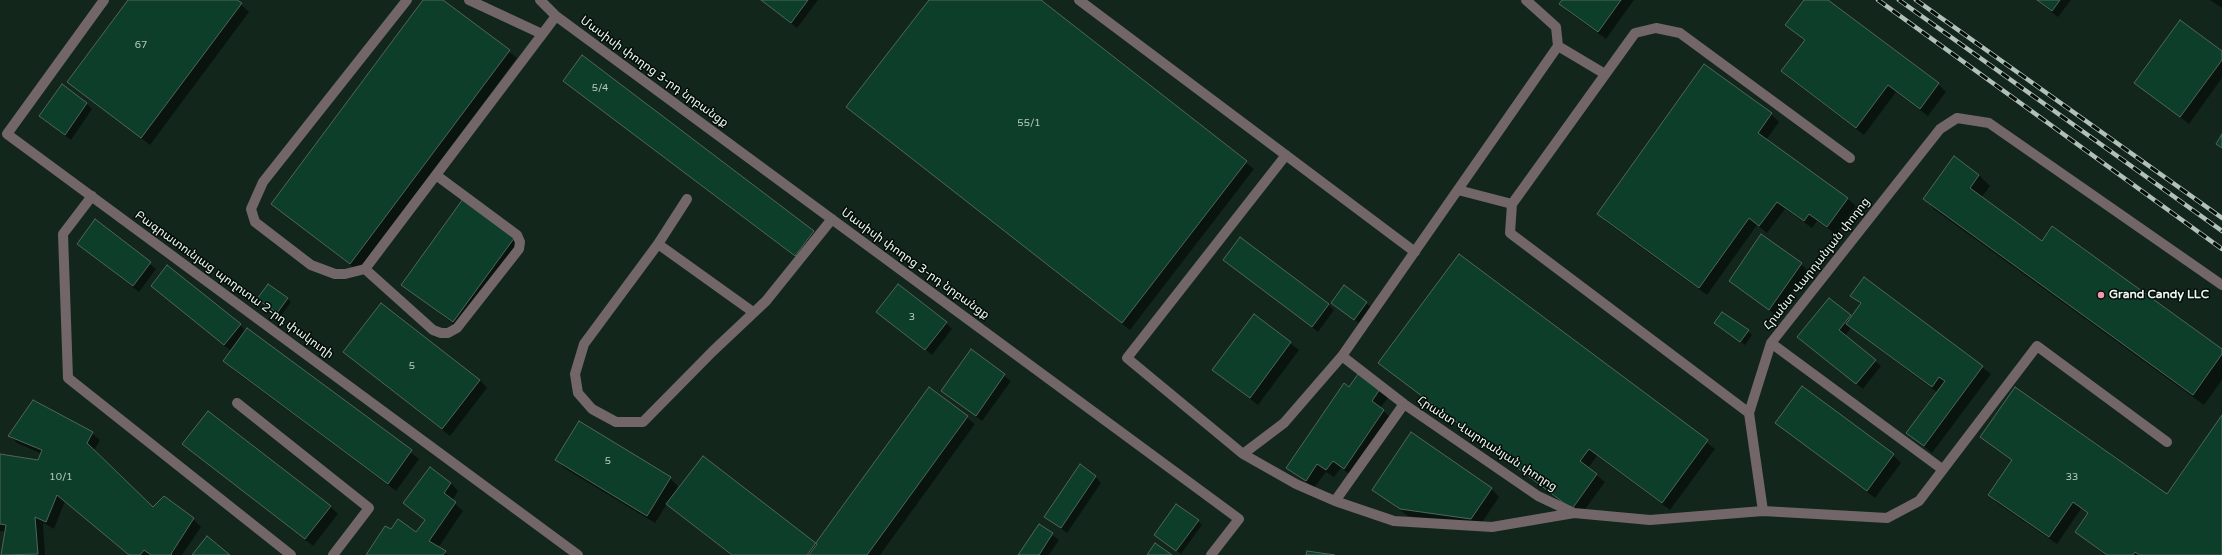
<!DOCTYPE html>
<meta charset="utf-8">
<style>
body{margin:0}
canvas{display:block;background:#12261c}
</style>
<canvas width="2222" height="555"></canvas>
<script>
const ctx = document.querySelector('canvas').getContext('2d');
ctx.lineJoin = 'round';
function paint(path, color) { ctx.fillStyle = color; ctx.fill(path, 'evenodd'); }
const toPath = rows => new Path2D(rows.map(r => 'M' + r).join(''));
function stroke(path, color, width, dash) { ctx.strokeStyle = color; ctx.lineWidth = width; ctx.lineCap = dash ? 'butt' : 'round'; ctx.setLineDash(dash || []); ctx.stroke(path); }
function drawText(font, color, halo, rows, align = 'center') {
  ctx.font = font + ' "Varela Round","Noto Sans Armenian",sans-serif'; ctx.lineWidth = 3; ctx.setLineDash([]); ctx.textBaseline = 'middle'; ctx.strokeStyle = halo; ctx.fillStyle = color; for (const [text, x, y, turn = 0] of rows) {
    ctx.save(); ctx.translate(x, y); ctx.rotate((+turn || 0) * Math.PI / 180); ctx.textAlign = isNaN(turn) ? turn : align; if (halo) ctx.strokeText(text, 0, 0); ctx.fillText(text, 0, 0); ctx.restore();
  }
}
paint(toPath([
 [129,0,236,0,249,12,150,145,68,82],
 [424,0,442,0,517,58,358,271,272,204],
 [761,0,818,0,797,28],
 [930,0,1039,0,1254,169,1130,330,847,107],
 [1564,0,1634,0,1606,39,1568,12,1561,4],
 [1805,0,1826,0,1938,84,1946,92,1928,116,1896,92,1864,135,1790,79,1782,71,1805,41,1786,25],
 [2036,0,2071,0,2058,17],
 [2210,0,2222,0,2222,8],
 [2222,53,2222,78,2189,124,2136,82],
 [565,81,813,231,821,239,803,263],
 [86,103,92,109,71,140,40,116],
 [1771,114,1779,122,1766,140,1848,199,1856,206,1836,234,1817,221,1812,228,1785,209,1767,233,1757,225,1707,295,1606,222,1598,214],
 [1979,175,1990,186,1981,198,2042,242,2222,350,2222,380,2204,405,1935,210,1924,199],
 [95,221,156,269,139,292,78,244],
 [514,238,522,246,461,330,402,284],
 [1459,255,1715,449,1670,510,1597,456,1588,468,1605,482,1580,516,1379,363],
 [1224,260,1328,304,1334,310,1318,332],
 [1801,264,1807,270,1776,315,1730,281],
 [1864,278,1991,374,1932,453,1908,433,1938,393,1851,328,1845,336,1881,366,1863,389,1805,343,1850,316,1852,318,1861,305,1852,296],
 [1344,286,1371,307,1359,323,1336,306],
 [158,291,240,325,246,331,248,329,419,459,396,491,232,369,224,361,231,351],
 [287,298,291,302,281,316,258,299],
 [878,312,946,323,952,329,932,355],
 [1254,315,1299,350,1258,405,1213,370],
 [1715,323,1748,331,1752,335,1745,345],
 [971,351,1011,381,982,421,942,391],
 [344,352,480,380,487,388,450,436],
 [1349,388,1380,390,1388,398,1380,408,1391,418,1352,476,1341,468,1334,477,1326,472,1314,488,1287,468],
 [930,389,975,424,880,555,731,555,667,504,655,523,564,468,556,460,670,478,678,486,676,492,816,544],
 [2222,416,2222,555,2105,555,2076,532,2088,514,2081,509,2057,544,1997,503,1989,495,2013,461,1981,437,2168,495],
 [1776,423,1893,455,1901,463,1875,498],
 [92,433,100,440,94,451,153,508,193,519,201,527,182,555,129,555,65,501,54,529,43,523,45,555,2,554,6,532,0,531,0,455,38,461,42,454,17,443,10,436],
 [1412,434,1492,489,1499,497,1479,527,1408,516,1373,490],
 [184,444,330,506,338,514,313,546],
 [1096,477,1101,483,1067,533,1045,516],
 [451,483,458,491,452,501,463,511,438,548,448,555,367,555,391,530,416,534,425,521,404,503],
 [1198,521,1202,525,1181,554,1159,539],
 [1039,525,1059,540,1049,555,1020,555]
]), '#0007');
const building = toPath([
 [128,0,237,0,242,3,141,138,67,82,128,0],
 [423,0,443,0,510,50,350,264,271,204,423,0],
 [761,0,808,0,791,23,761,0],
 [929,0,1041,0,1247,161,1122,323,846,107,929,0],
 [1562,0,1621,0,1598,32,1559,4,1562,0],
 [1804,0,1828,0,1939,83,1920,109,1888,85,1856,128,1781,71,1805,40,1785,25,1804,0],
 [2037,0,2060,0,2052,11,2037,0],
 [2180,20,2222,51,2222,60,2180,117,2134,83,2180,20],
 [582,55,814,231,795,256,563,81,582,55],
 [1704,64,1772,113,1758,133,1848,198,1827,227,1809,214,1804,221,1777,202,1759,226,1749,218,1699,288,1597,214,1704,64],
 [62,84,87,103,65,135,39,116,62,84],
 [2222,134,2222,148,2216,144,2222,134],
 [1954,156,1979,175,1970,188,2042,241,2052,226,2222,349,2222,354,2193,395,1923,199,1954,156],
 [463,199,515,237,453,322,401,285,463,199],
 [95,219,151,262,133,286,77,244,95,219],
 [1761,234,1802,263,1769,310,1729,281,1761,234],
 [1240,237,1329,304,1312,327,1223,260,1240,237],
 [1459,254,1708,440,1662,503,1589,449,1580,461,1597,474,1572,509,1378,363,1459,254],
 [167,265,241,324,224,345,151,286,167,265],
 [1864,277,1983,366,1924,446,1906,433,1945,381,1939,377,1932,387,1846,324,1861,303,1850,296,1864,277],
 [268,284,288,298,277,313,257,299,268,284],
 [898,284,947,322,925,350,876,312,898,284],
 [1344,285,1367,302,1354,320,1331,303,1344,285],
 [1829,298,1851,315,1839,330,1876,360,1856,384,1797,337,1829,298],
 [381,303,480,380,442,429,343,352,381,303],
 [1722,312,1749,330,1740,342,1714,323,1722,312],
 [1254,314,1291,342,1250,398,1212,370,1254,314],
 [247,328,412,450,388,484,223,361,247,328],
 [971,349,1005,374,976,416,941,391,971,349],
 [1358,374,1380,389,1372,401,1384,410,1344,469,1333,461,1326,470,1317,464,1306,481,1286,468,1344,383,1349,387,1358,374],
 [1802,386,1894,454,1867,491,1775,423,1802,386],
 [929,387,968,416,867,555,807,555,929,387],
 [2015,387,2167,494,2222,415,2222,555,2139,555,2135,552,2133,555,2107,555,2075,532,2088,513,2073,502,2049,537,1988,495,2012,460,1980,437,2015,387],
 [33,400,93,432,87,443,153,507,164,496,194,518,171,554,172,555,151,555,144,550,140,555,129,555,57,495,46,522,35,517,38,554,1,555,6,525,0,524,0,454,38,460,42,450,8,436,33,400],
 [208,411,331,506,305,539,182,444,208,411],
 [579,421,671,477,647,516,555,460,579,421],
 [1411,432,1492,488,1471,519,1400,509,1372,490,1411,432],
 [703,456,817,544,809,555,732,555,666,504,703,456],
 [1080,464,1096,476,1061,528,1044,517,1080,464],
 [430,467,451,483,444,493,456,502,429,541,446,551,443,555,366,555,385,526,391,529,398,519,416,532,425,520,403,503,430,467],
 [1176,504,1199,520,1176,551,1154,535,1176,504],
 [1039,524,1053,533,1039,555,1018,555,1039,524],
 [207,536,230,555,192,555,207,536],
 [1155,543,1172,555,1147,555,1155,543],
 [1307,551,1335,555,1306,555,1307,551]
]);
paint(building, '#0d3e2a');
stroke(building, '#50665a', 1);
stroke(toPath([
 [104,0,7,134,578,555],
 [407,0,263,182,251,209,255,222,311,265,335,274,345,274,365,269,556,16],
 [469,0,542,34],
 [540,0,556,16,1239,519,1211,555],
 [1079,0,1415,252],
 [1526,0,1556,27,1558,46],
 [1286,155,1127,358,1243,454,1284,423,1342,356,1558,46,1605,74],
 [1458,190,1512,204],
 [92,196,63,234,68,378,291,555],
 [687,199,658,244,584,344,575,374,578,393,592,409,616,422,643,422,713,351,766,301,832,219],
 [658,244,753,312],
 [365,269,433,330,441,333,448,333,457,328,519,249,520,242,517,235,436,175],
 [1771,343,1942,469],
 [1342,356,1404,404,1538,496,1574,513,1650,520,1763,511,1749,413,1771,343,1940,129,1957,118,1989,123,2222,285],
 [237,403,369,508,333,555],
 [1749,413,1510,233,1512,204,1635,33,1656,28,1680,33,1850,158],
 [1243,454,1296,484,1335,501,1394,521,1492,527,1574,513],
 [1335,501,1404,404],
 [1763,511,1887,518,1919,501,2037,346,2167,442]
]), '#726668', 10);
const rail = toPath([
 [1878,0,2222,249],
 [1899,0,2222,231],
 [1916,0,2222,218]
]);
stroke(rail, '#b1c0b8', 4.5);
stroke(rail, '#050d09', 3, [9]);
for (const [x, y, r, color] of [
 [2101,295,4,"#f29aad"]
]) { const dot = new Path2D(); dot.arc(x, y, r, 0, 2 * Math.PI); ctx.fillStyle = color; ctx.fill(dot); stroke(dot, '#050d09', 1.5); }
drawText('10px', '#b4cabf', null, [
 ["67",141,45],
 ["5/4",600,88],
 ["55/1",1029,123],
 ["3",912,317],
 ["5",412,366],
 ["5",608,461],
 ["10/1",61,477],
 ["33",2072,477]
]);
drawText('12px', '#ebf8f1', '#050d09', [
 ["Մասիսի փողոց 3-րդ նրբանցք",654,72,36],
 ["Մասիսի փողոց 3-րդ նրբանցք",915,264,36],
 ["Հրանտ Վարդանյան փողոց",1817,264,-52],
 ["Բագրատունյաց պողոտա 2-րդ փակուղի",234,285,36],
 ["Հրանտ Վարդանյան փողոց",1487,444,33]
]);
drawText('bold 12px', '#ebf8f1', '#050d09', [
 ["Grand Candy LLC",2109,295]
], 'left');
</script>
